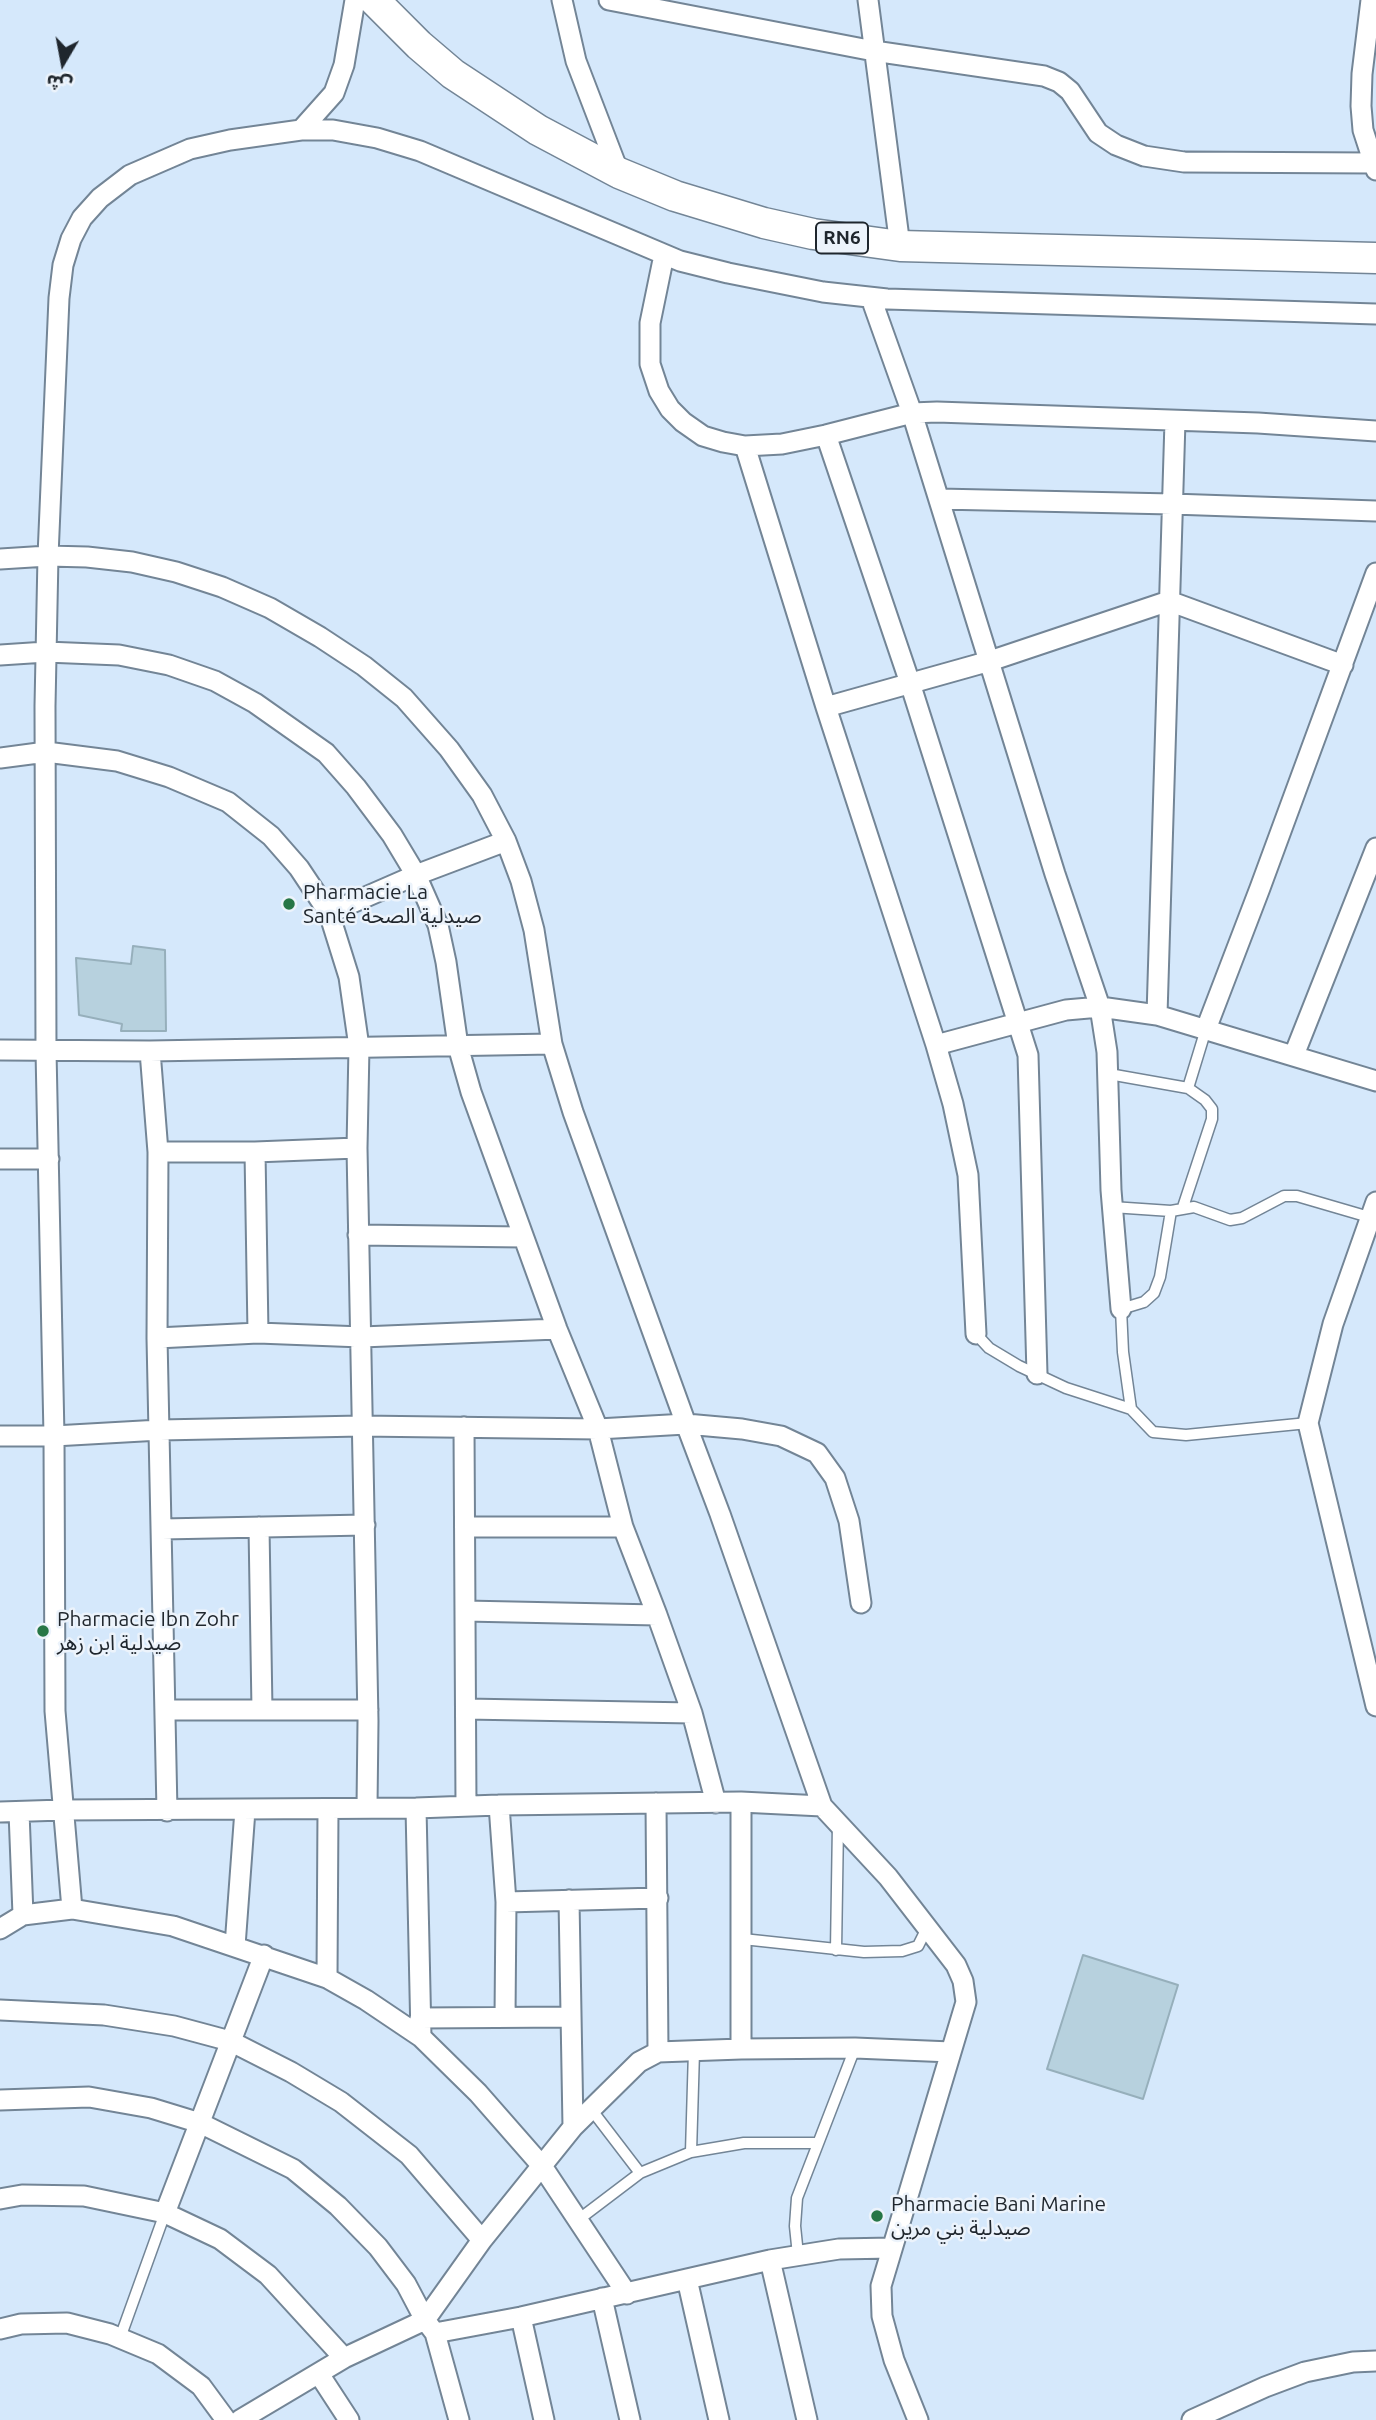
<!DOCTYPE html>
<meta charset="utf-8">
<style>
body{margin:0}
#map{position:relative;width:1376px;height:2420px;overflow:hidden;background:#d5e8fb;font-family:Ubuntu,"Noto Sans Arabic",sans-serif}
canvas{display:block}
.north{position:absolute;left:28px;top:28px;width:70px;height:70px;-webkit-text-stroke:5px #ecf3fb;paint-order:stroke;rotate:190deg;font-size:19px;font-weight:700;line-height:28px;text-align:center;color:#1f262d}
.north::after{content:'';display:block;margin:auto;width:24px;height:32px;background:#1f262d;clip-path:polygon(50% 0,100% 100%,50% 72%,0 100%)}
</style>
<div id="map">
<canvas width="1376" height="2420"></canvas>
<div class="north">ش</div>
</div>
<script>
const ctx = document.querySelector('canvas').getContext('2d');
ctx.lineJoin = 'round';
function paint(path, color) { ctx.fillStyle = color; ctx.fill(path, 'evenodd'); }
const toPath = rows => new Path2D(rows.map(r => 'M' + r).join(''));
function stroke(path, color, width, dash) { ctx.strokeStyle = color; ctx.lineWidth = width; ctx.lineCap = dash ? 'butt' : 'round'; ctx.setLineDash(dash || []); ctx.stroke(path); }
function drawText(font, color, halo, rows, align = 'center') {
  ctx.font = font + ' Ubuntu,"Noto Sans Arabic",sans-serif'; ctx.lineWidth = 5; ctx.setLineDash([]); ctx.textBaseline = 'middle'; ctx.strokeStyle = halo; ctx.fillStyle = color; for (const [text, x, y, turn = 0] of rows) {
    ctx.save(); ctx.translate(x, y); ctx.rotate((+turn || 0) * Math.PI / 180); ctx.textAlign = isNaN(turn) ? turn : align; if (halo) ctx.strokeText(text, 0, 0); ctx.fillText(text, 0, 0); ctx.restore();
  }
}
const building = toPath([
 [133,946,165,950,166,1031,121,1031,122,1024,79,1015,76,958,131,964,133,946],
 [1083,1955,1178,1985,1143,2099,1047,2069,1083,1955]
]);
paint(building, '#b7d1de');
stroke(building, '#96afbb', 2);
const lane = toPath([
 [1109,1074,1188,1088,1205,1100,1212,1109,1212,1119,1183,1207],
 [1188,1088,1206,1029],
 [1112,1207,1171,1211,1194,1207,1230,1220,1242,1218,1284,1196,1297,1196,1369,1217],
 [1171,1211,1160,1277,1154,1293,1144,1302,1121,1309,1123,1352,1131,1409,1153,1432,1186,1435,1308,1423],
 [976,1334,989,1348,1019,1366,1066,1388,1131,1409],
 [743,1939,864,1952,902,1951,918,1946,927,1928],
 [836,1950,838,1824],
 [591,2109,640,2173],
 [691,2152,694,2051],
 [578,2220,640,2173,691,2152,744,2143,818,2143],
 [798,2255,795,2226,797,2198,855,2048],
 [120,2338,165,2213]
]);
const street = toPath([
 [562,0,576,61,619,173],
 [609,0,874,51,1044,76,1059,82,1070,91,1098,133,1116,145,1144,156,1184,162,1372,163],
 [868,0,900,246],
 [1371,0,1362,74,1361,106,1363,130,1376,170],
 [301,130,334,93,344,65,355,0],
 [664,255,650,323,650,364,659,391,670,409,683,422,703,436,723,442,745,446,782,444,826,435,912,413,937,412,1258,423,1376,431],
 [871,298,912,413,1055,874,1100,1007,1107,1052,1111,1190,1121,1309],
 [826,435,910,683,1028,1055,1037,1374],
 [745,446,826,707,936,1045,953,1104,968,1175,976,1334],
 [939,499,1172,504,1376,511],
 [0,559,48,556,87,557,132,562,176,572,222,587,270,608,320,637,364,666,404,698,449,749,482,795,506,841,521,881,534,930,552,1044,573,1112,686,1424,720,1514,822,1806,888,1877,956,1965,963,1981,966,2002,881,2286,882,2316,894,2360,918,2420],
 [0,655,46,652,119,655,169,665,215,681,255,703,326,753,356,787,392,835,416,875,438,925,446,962,458,1046,471,1092,557,1329,598,1429,623,1527,657,1615,692,1713,716,1803],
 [826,707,990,661,1169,601,1343,665],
 [0,758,46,752,117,761,169,777,228,802,271,836,299,868,329,913,349,977,359,1047,357,1148,368,1721,367,1807],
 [329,913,416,875,506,841],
 [1157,1015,1175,421],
 [1206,1029,1260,888,1376,573],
 [936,1045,1066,1010,1100,1007,1157,1015,1376,1081],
 [0,1050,150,1051,552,1044],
 [150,1051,158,1152,157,1338,167,1811],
 [1294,1055,1376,848],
 [158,1152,255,1152,357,1148],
 [255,1152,258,1333],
 [0,1159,49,1159],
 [1376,1202,1333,1324,1308,1423,1376,1706],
 [358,1235,523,1237],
 [157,1338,258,1333,362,1337,557,1329],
 [464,1427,466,1806],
 [0,1436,54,1436,160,1430,361,1426,598,1429,686,1424,742,1429,781,1436,817,1453,835,1478,849,1521,861,1603],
 [259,1527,262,1710],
 [465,1527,623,1527],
 [162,1529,365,1525],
 [465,1611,657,1615],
 [466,1709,692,1713],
 [166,1710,368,1710],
 [741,1802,741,2049],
 [656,1803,658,2052],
 [499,1805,506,1902,505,2017],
 [416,1808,421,2037],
 [0,1812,63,1810,416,1808,499,1805,741,1802,822,1806],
 [19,1812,23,1915],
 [569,1900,573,2127],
 [506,1902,658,1898],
 [72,1909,55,1711,54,1436,46,1051,45,706,48,556,59,298,63,265,71,239,82,218,100,198,130,175,190,149,230,140,301,130,333,130,377,138,420,151,680,261,728,273,823,292,887,299,1376,314],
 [0,1929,23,1915,72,1909,173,1926,327,1978,366,2000,421,2037,478,2093,542,2166,627,2294],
 [235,1946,245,1810],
 [327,1978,328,1809],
 [0,2010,104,2015,174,2026,230,2041,291,2072,341,2102,409,2155,482,2240],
 [420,2018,571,2017],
 [0,2100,89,2097,151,2108,200,2123,293,2169,338,2206,378,2247,406,2284,425,2320,435,2333,459,2420],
 [0,2199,22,2195,84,2196,165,2213,220,2239,268,2275,344,2358],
 [165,2213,264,1955],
 [770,2260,807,2420],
 [687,2279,719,2420],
 [602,2298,630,2420],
 [521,2317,544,2420],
 [0,2329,21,2324,67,2323,110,2334,158,2354,201,2386,226,2420],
 [435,2333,521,2317,770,2260,839,2249,892,2248],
 [319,2374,349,2420],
 [240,2420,344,2358,425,2320,482,2240,573,2127,639,2062,658,2052,741,2049,855,2048,951,2052],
 [1192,2420,1265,2387,1305,2372,1353,2362,1376,2361]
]);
const primary = toPath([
 [374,0,419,45,453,74,538,130,619,173,675,196,764,223,813,234,900,246,1376,258]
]);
stroke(lane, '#738596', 13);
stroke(street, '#738596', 23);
stroke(primary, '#738596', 33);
stroke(lane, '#fff', 10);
stroke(street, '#fff', 19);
stroke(primary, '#fff', 30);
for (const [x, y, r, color] of [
 [289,904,7,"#277646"],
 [43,1631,7,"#277646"],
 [877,2216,7,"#277646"]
]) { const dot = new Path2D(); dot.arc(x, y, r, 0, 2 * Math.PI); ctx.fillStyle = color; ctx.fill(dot); stroke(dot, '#ecf3fb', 2.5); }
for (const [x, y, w] of [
 [842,238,52]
]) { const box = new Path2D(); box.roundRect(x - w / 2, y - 15.5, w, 31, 5); ctx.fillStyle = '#ecf3fb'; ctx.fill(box); stroke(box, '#1f262d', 2); }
drawText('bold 19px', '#1f262d', null, [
 ["RN6",842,238]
]);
drawText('21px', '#1f262d', '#ecf3fb', [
 ["Pharmacie La",303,892],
 ["Santé صيدلية الصحة",303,916],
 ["Pharmacie Ibn Zohr",57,1619],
 ["صيدلية ابن زهر",57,1643],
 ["Pharmacie Bani Marine",891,2204],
 ["صيدلية بني مرين",891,2228]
], 'left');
</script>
